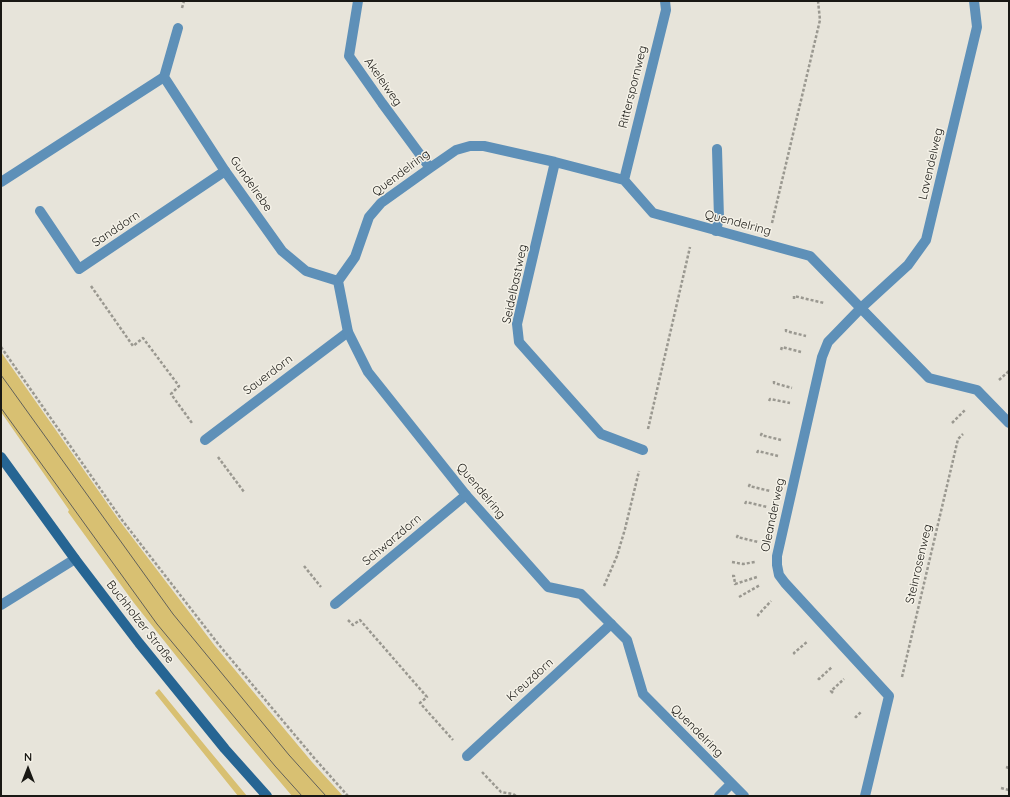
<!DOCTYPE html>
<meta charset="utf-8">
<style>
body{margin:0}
#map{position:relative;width:1010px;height:797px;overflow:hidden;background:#e7e4da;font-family:Quicksand,sans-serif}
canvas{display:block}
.frame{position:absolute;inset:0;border:2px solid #191814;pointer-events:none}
.north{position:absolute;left:8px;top:749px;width:40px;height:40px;-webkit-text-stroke:3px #f4f1e7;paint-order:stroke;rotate:0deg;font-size:11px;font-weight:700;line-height:16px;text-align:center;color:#191814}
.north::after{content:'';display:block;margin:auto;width:14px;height:18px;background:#191814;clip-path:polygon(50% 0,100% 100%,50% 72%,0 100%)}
</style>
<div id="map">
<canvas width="1010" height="797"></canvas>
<div class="frame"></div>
<div class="north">N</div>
</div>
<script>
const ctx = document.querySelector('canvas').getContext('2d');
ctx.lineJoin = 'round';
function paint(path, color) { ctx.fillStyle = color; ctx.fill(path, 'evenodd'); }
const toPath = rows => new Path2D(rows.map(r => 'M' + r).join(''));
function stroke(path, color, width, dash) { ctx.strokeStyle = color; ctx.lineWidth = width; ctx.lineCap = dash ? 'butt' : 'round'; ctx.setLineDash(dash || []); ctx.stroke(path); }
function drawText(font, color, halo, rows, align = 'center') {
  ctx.font = font + ' Quicksand,sans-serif'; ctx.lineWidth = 3; ctx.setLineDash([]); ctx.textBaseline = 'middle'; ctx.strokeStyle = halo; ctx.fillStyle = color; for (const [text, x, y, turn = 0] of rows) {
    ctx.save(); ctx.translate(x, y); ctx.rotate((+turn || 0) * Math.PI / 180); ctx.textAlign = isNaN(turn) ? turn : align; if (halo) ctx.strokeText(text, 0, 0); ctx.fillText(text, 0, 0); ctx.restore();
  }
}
paint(toPath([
 [1,352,119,520,215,646,312,762,343,796,292,796,233,726,181,662,134,603,68,512,69,510,1,412],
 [159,689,208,749,247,796,238,796,155,693]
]), '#d8c072');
stroke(toPath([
 [182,8,184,1],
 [772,223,820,20,818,1],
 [91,286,133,346,143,338,179,386,171,394,192,423],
 [794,299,794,296,824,303],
 [786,329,786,331,806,336],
 [1,347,122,520,219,645,315,759,348,796],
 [781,350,782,347,801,352],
 [999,380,1009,371],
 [774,381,774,383,792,388],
 [769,401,770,399,790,403],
 [952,423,965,410],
 [648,429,690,247],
 [762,433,761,435,781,440],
 [757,453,758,451,778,456],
 [218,457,244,492],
 [750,484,749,486,770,491],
 [745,504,746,502,767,507],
 [738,535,737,537,758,542],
 [732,562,743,564,755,562],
 [304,566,321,587],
 [732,576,734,576,735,584,757,577],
 [604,586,617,556,625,529,639,471],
 [739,597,760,585],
 [759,616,758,615,771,601],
 [348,620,353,625,360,620,427,697,420,703,453,740],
 [795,654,794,653,808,641],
 [902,677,958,439,963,434],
 [818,678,819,679,832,667],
 [833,693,831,691,844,679],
 [855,716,856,717,861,712],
 [1006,767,1009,768],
 [482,772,501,792,513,794,516,796],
 [1001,788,1009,790]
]), '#9a9890', 2.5, [3, 2]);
stroke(toPath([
 [1,182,164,77],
 [40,211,79,269,225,171],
 [716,231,719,218,717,149],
 [205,440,348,332],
 [335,604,466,495],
 [1,605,75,559],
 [467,756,611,624],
 [719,796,731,784]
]), '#5e90b8', 10);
stroke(toPath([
 [358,1,349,56,382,103,430,168],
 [178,28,164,77,225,171,282,251,306,271,338,281],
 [555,162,517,324,519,342,601,434,643,450],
 [624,180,666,10,665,1],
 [744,796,643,694,627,640,581,594,548,587,466,495,368,372,348,332,338,281,355,257,369,217,381,203,430,168,456,150,470,146,484,146,555,162,624,180,653,213,810,256,929,378,977,390,1009,423],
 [865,796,889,696,785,583,779,575,777,565,777,556,822,357,828,342,861,308,908,265,926,240,977,27,974,1]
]), '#5e90b8', 10);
stroke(toPath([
 [1,457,75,559,139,643,225,749,267,796]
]), '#266593', 10);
stroke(toPath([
 [1,375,173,614,289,755,326,796],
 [1,408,157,624,275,766,302,796]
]), '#61605a', 1);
drawText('12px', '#191814', '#f4f1e7', [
 ["Akeleiweg",383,82,55],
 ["Ritterspornweg",633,87,-76],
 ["Lavendelweg",931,164,-77],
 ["Quendelring",401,173,-37],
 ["Gundelrebe",251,184,55],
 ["Quendelring",738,223,15],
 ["Sanddorn",116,229,-34],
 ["Seidelbastweg",515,284,-78],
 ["Sauerdorn",268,375,-37],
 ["Quendelring",481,491,50],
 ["Oleanderweg",773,515,-78],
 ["Schwarzdorn",392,540,-40],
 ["Steinrosenweg",919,564,-77],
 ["Buchholzer Straße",140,622,52],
 ["Kreuzdorn",530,680,-42],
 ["Quendelring",697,731,45]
]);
</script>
